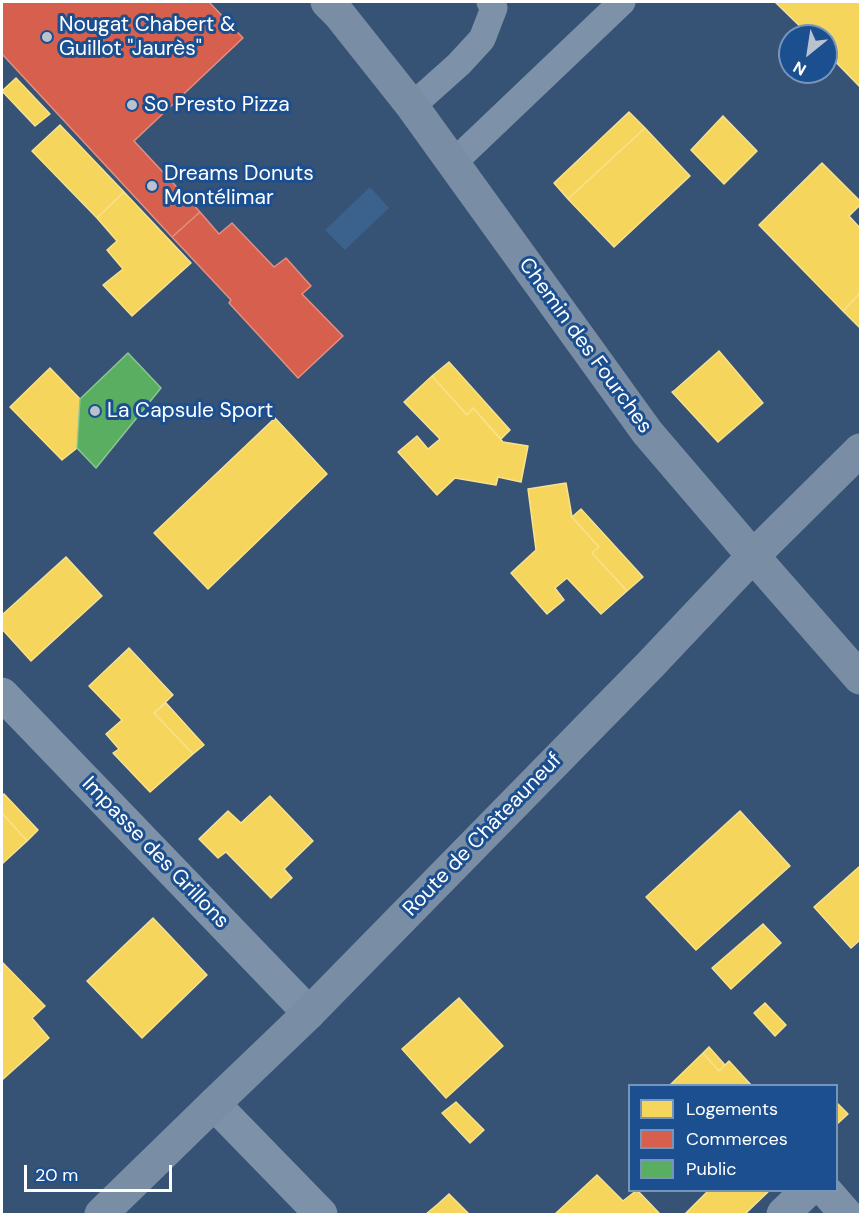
<!DOCTYPE html>
<meta charset="utf-8">
<style>
body{margin:0}
#map{position:relative;width:862px;height:1216px;overflow:hidden;background:#365274;font-family:"DM Sans",sans-serif}
canvas{display:block}
.frame{position:absolute;inset:0;border:3px solid #fff;pointer-events:none}
.legend{position:absolute;left:628px;top:1084px;width:210px;height:108px;box-sizing:border-box;background:#1b4f8f;border:2px solid #7695bc;margin:0;padding:8px 10px;list-style:none;font-size:18px;color:#fff}
.legend li{display:flex;align-items:center;gap:12px;height:30px}
.legend b{width:30px;border:2px solid #7695bc}
.north{position:absolute;left:778px;top:24px;width:60px;height:60px;box-sizing:border-box;background:#1b4f8f;border:2px solid #7695bc;border-radius:50%;rotate:210deg;font-size:16px;font-weight:700;line-height:24px;text-align:center;color:#fff}
.north::after{content:'';display:block;margin:auto;width:21px;height:27px;background:#b9c2ce;clip-path:polygon(50% 0,100% 100%,50% 72%,0 100%)}
.scale{position:absolute;left:24px;top:1165px;width:148px;height:27px;box-sizing:border-box;border:3px solid #fff;border-top:0;padding-left:8px;font-size:18px;line-height:21px;white-space:nowrap;color:#fff;-webkit-text-stroke:4px #1b4f8f;paint-order:stroke}
</style>
<div id="map">
<canvas width="862" height="1216"></canvas>
<div class="frame"></div>
<ul class="legend">
<li><b style="height:16px;background:#f6d55c"></b>Logements</li>
<li><b style="height:16px;background:#d6604d"></b>Commerces</li>
<li><b style="height:16px;background:#5aae61"></b>Public</li>
</ul>
<div class="north">N</div>
<div class="scale">20 m</div>
</div>
<script>
const ctx = document.querySelector('canvas').getContext('2d');
ctx.lineJoin = 'round';
function paint(path, color) { ctx.fillStyle = color; ctx.fill(path, 'evenodd'); }
const toPath = rows => new Path2D(rows.map(r => 'M' + r).join(''));
function stroke(path, color, width, dash) { ctx.strokeStyle = color; ctx.lineWidth = width; ctx.lineCap = dash ? 'butt' : 'round'; ctx.setLineDash(dash || []); ctx.stroke(path); }
function drawText(font, color, halo, rows, align = 'center') {
  ctx.font = font + ' "DM Sans",sans-serif'; ctx.lineWidth = 6; ctx.setLineDash([]); ctx.textBaseline = 'middle'; ctx.strokeStyle = halo; ctx.fillStyle = color; for (const [text, x, y, turn = 0] of rows) {
    ctx.save(); ctx.translate(x, y); ctx.rotate((+turn || 0) * Math.PI / 180); ctx.textAlign = isNaN(turn) ? turn : align; if (halo) ctx.strokeText(text, 0, 0); ctx.fillText(text, 0, 0); ctx.restore();
  }
}
paint(toPath([
 [370,187,389,208,345,250,325,230]
]), '#3b618d');
const homes = toPath([
 [775,2,860,2,860,87,826,52,826,36,810,36,775,2],
 [16,78,50,114,35,126,2,91,16,78],
 [629,112,645,128,568,199,554,183,629,112],
 [723,116,757,151,724,184,691,150,723,116],
 [60,125,124,192,97,218,32,151,60,125],
 [645,128,690,176,614,247,568,199,645,128],
 [822,163,860,201,860,205,849,216,860,228,860,293,843,311,759,225,822,163],
 [124,192,191,263,132,316,103,285,123,269,107,250,117,241,97,218,124,192],
 [860,293,860,325,859,327,843,311,860,293],
 [719,351,763,403,718,442,672,392,675,390,719,351],
 [449,362,510,430,501,439,473,408,467,415,432,376,449,362],
 [50,368,80,399,77,448,62,460,10,407,50,368],
 [432,376,467,415,473,408,503,442,528,446,521,482,498,477,496,485,455,478,437,495,398,452,417,436,428,449,440,439,404,402,432,376],
 [275,418,327,474,208,589,154,533,275,418],
 [566,483,572,517,599,547,592,553,627,591,601,614,567,578,555,588,564,600,547,614,511,573,536,550,528,489,566,483],
 [581,509,643,577,627,591,592,553,599,547,572,517,581,509],
 [66,557,102,596,31,661,2,629,2,615,66,557],
 [129,648,173,695,154,713,193,754,150,792,113,753,119,749,106,734,122,720,89,686,129,648],
 [166,703,204,745,193,754,154,713,166,703],
 [4,794,38,830,27,841,2,813,2,797,4,794],
 [270,796,313,841,284,869,292,878,271,898,226,852,218,858,199,839,228,811,241,823,270,796],
 [740,811,790,866,696,950,646,897,740,811],
 [2,813,27,841,2,864,2,813],
 [860,866,860,940,851,948,814,907,860,866],
 [153,918,207,975,142,1038,87,981,153,918],
 [763,924,781,943,731,989,712,968,763,924],
 [2,962,45,1006,32,1018,49,1038,2,1080,2,962],
 [459,998,503,1046,446,1098,402,1049,459,998],
 [765,1003,786,1025,775,1036,754,1013,765,1003],
 [709,1047,725,1065,719,1071,703,1053,709,1047],
 [703,1053,719,1071,729,1061,752,1086,669,1086,703,1053],
 [456,1102,484,1130,470,1143,442,1113,456,1102],
 [836,1102,848,1114,836,1125,836,1102],
 [597,1175,623,1201,637,1190,659,1213,657,1214,555,1214,597,1175],
 [709,1190,770,1190,745,1214,685,1214,709,1190],
 [449,1194,469,1214,426,1214,438,1204,449,1194]
]);
paint(homes, '#f6d55c');
stroke(homes, '#f9e28d', 1.5);
const shops = toPath([
 [2,2,209,2,243,38,134,141,200,212,172,237,2,54,2,2],
 [200,212,219,234,232,223,274,267,286,258,311,286,302,294,343,336,298,378,229,303,231,300,172,237,200,212]
]);
paint(shops, '#d6604d');
stroke(shops, '#e29082', 1.5);
const public = toPath([
 [128,353,161,388,96,468,77,448,80,399,128,353]
]);
paint(public, '#5aae61');
stroke(public, '#8cc690', 1.5);
stroke(toPath([
 [412,106,459,64,482,39,494,8,490,2],
 [453,163,622,2]
]), '#7d92a8', 27);
stroke(toPath([
 [2,694,309,1013],
 [214,1104,321,1214],
 [825,1190,846,1214],
 [783,1214,808,1190]
]), '#7d92a8', 33);
stroke(toPath([
 [327,2,339,14,412,106,647,432,753,556,860,678],
 [101,1214,214,1104,309,1013,650,665,753,556,860,450]
]), '#798da4', 33);
for (const [x, y, r, color] of [
 [47,37,6,"#b9c2ce"],
 [132,105,6,"#b9c2ce"],
 [152,186,6,"#b9c2ce"],
 [95,411,6,"#b9c2ce"]
]) { const dot = new Path2D(); dot.arc(x, y, r, 0, 2 * Math.PI); ctx.fillStyle = color; ctx.fill(dot); stroke(dot, '#1b4f8f', 2); }
drawText('21px', '#fff', '#1b4f8f', [
 ["Nougat Chabert &",59,25],
 ["Guillot \"Jaurès\"",59,49],
 ["So Presto Pizza",144,105],
 ["Dreams Donuts",164,174],
 ["Montélimar",164,198],
 ["La Capsule Sport",107,411]
], 'left');
drawText('21px', '#fff', '#1b4f8f', [
 ["Chemin des Fourches",585,346,54],
 ["Route de Châteauneuf",483,835,-46],
 ["Impasse des Grillons",155,853,46]
]);
</script>
